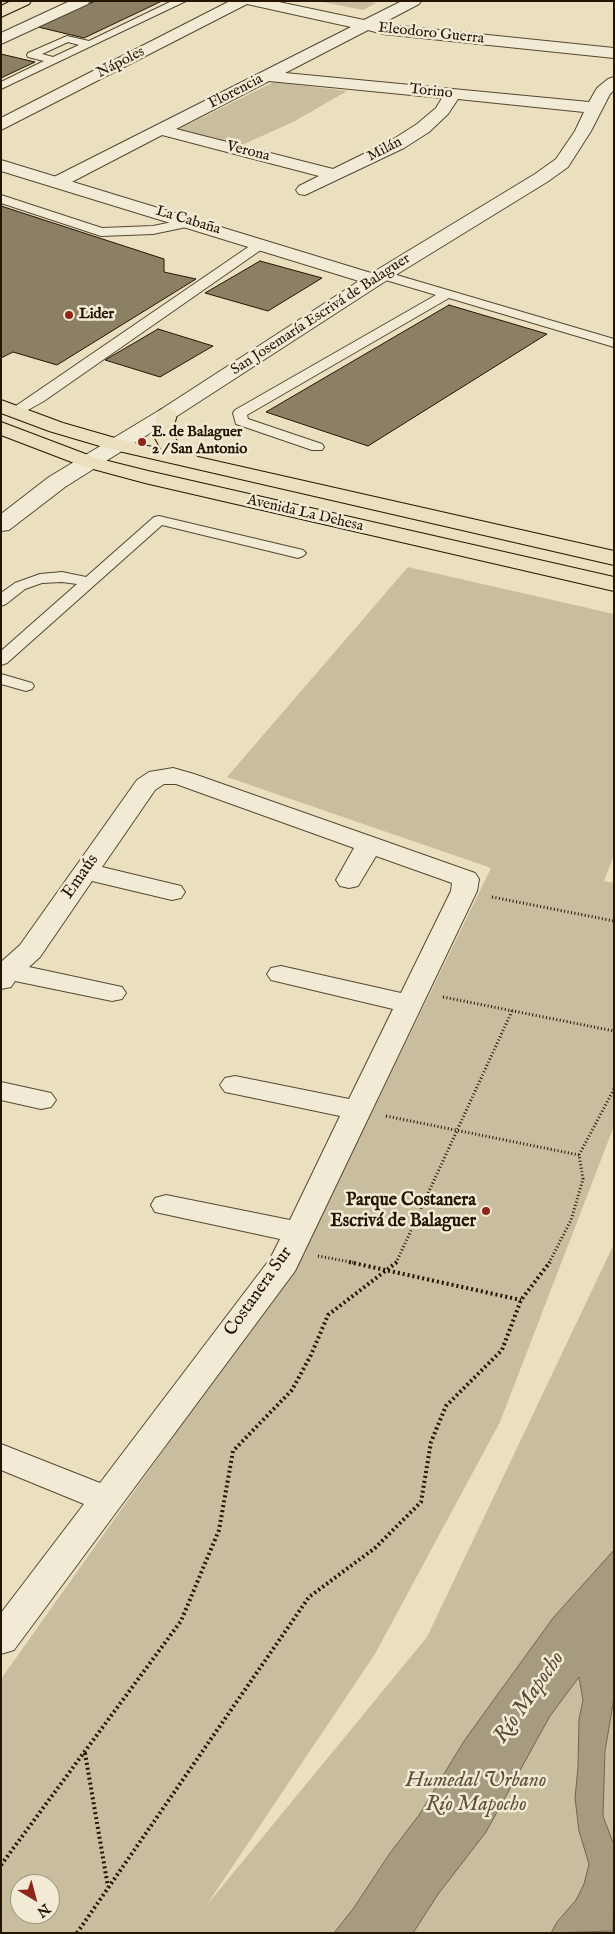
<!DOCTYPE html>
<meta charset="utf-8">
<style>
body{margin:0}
#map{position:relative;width:615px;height:1934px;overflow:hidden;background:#eae0c0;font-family:"IM FELL English",serif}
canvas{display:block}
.frame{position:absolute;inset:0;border:2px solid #251500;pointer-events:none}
.north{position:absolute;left:10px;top:1874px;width:50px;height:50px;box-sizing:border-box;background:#f1ebd6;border:1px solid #9f9580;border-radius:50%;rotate:143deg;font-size:14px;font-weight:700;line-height:20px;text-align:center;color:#251500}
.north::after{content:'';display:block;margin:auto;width:18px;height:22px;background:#8f2418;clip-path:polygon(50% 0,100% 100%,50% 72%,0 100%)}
</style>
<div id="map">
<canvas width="615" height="1934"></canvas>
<div class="frame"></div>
<div class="north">N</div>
</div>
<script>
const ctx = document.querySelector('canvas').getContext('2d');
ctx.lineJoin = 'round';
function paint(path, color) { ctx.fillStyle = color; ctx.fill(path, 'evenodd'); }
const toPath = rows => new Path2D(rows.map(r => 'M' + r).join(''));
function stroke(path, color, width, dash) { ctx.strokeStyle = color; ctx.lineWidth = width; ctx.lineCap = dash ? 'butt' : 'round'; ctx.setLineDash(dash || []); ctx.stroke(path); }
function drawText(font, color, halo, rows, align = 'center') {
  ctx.font = font + ' "IM FELL English",serif'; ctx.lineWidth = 5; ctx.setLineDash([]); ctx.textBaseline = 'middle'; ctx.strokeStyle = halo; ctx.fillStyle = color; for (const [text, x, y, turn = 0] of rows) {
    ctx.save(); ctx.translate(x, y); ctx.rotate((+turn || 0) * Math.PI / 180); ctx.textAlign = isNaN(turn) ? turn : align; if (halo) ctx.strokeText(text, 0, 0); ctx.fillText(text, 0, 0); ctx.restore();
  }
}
paint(toPath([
 [366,1,376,3,363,10,323,2],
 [274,82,347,91,295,121,240,146,179,129],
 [408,567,614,614,614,855,604,881,614,883,614,1126,500,1422,375,1654,206,1906,427,1637,614,1244,614,1933,1,1933,1,1679,304,1252,491,868,227,777],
 [20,1884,50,1884,50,1914,20,1914]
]), '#c9bd9f');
const water = toPath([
 [614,1550,614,1698,605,1751,603,1816,614,1845,613,1931,551,1933,557,1922,576,1900,584,1884,589,1864,579,1831,575,1798,578,1767,579,1719,583,1700,579,1677,550,1716,486,1832,439,1893,413,1933,334,1933,353,1909,390,1853,419,1815,464,1741,553,1618,614,1550]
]);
paint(water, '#a79b7f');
stroke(water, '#73654c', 1);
const building = toPath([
 [95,1,162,1,84,38,38,27,95,1],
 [1,54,35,62,1,78,1,54],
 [1,206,164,259,164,272,196,279,57,365,13,352,1,358,1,206],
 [260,261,322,278,268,311,205,293,260,261],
 [449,305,547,334,368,446,266,412,449,305],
 [158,329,213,346,160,377,105,360,158,329]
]);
paint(building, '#8b7f64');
stroke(building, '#251500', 1);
const service = toPath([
 [172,1,186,1,1,89,1,82,44,61,28,57,27,55,28,53,67,36,89,41,172,1],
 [68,42,79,45,53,57,42,54,68,42],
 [1,195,102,228,153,226,192,218,198,222,196,225,153,234,101,236,1,203,1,195],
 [261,240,267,244,265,247,44,401,19,415,9,415,7,412,257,241,261,240],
 [383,271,614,339,614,347,449,298,247,415,248,419,322,444,324,447,322,450,312,450,236,424,233,413,235,410,436,295,379,278,377,275,379,272,383,271],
 [159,516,303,550,306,553,303,556,298,558,162,525,7,663,1,665,1,651,77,584,62,582,42,583,25,589,6,604,1,606,1,593,15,583,40,574,62,572,86,577,154,517,159,516],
 [1,674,32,683,34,686,32,689,26,691,1,684,1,674]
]);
const minor = toPath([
 [70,1,90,1,88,4,1,44,1,33,70,1],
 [230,1,274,1,364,20,402,1,421,1,419,4,381,24,614,48,614,58,383,34,368,30,285,73,589,102,597,88,608,79,614,77,614,90,610,94,591,131,568,167,547,182,381,284,374,286,367,284,365,280,367,276,535,174,556,159,575,131,584,112,458,99,448,114,429,132,404,148,305,195,299,194,296,190,299,186,319,176,162,135,64,186,58,187,52,186,49,182,52,178,351,27,247,4,1,130,1,118,230,1],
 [269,81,442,98,436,108,417,124,392,140,333,169,176,129,269,81],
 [173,768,194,774,475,873,479,879,477,891,295,1271,14,1650,1,1654,1,1613,84,1504,1,1470,1,1444,100,1483,270,1259,280,1239,155,1212,151,1205,155,1198,166,1195,290,1220,340,1116,235,1094,225,1092,220,1085,225,1078,235,1076,349,1099,393,1009,271,980,267,974,271,968,281,966,401,993,451,891,452,883,376,856,358,886,349,888,340,886,336,880,354,848,176,784,164,784,155,790,102,867,181,886,185,892,181,898,172,900,92,881,40,957,29,967,122,987,126,993,122,999,112,1001,15,981,11,987,1,989,1,962,20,945,137,780,149,772,173,768],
 [1,1082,51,1093,56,1100,51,1107,41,1109,1,1100,1,1082]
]);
const tertiary = toPath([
 [1,160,381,276,383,280,381,284,174,418,65,487,9,530,1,531,1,514,49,477,160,410,359,281,1,171,1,160]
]);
const primary = toPath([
 [11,1,31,1,29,4,1,17,1,6,11,1],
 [1,400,63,423,122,440,161,449,155,438,153,430,157,414,160,410,167,408,174,410,177,414,173,430,175,438,181,447,198,457,614,551,614,565,110,449,49,431,1,413,1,400],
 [1,422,96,458,148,471,614,577,614,591,145,483,82,466,1,435,1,422]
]);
stroke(service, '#564830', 2);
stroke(minor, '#564830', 2);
stroke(tertiary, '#564830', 2);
stroke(primary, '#251500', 2);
stroke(toPath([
 [492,897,614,921],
 [443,997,614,1031],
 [386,1116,579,1155],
 [318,1256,356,1263],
 [396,1263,512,1011],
 [549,1263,571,1220,583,1179,579,1155,614,1089]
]), '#251500', 3, [1, 2.5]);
stroke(toPath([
 [349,1262,521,1300],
 [85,1753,108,1887],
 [1,1865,181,1621,219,1530,233,1451,292,1390,311,1355,328,1315,397,1262],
 [77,1933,309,1597,375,1548,421,1502,431,1442,446,1406,502,1350,521,1300,550,1262]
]), '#251500', 4, [2, 3]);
paint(service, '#f1ebd6');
paint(minor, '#f1ebd6');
paint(tertiary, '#f1ebd6');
paint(primary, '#eae0c0');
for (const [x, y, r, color] of [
 [69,315,5,"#8f2418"],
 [142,442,5,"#8f2418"],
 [486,1211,5,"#8f2418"]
]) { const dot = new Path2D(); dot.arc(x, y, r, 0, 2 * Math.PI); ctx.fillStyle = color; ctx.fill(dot); stroke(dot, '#f1ebd6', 2); }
drawText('15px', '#251500', '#f1ebd6', [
 ["Eleodoro Guerra",431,34,6],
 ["Nápoles",121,63,-27],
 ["Florencia",236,92,-27],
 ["Torino",431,92,6],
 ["Milán",385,150,-27],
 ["Verona",248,152,14],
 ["La Cabaña",188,221,17],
 ["San Josemaría Escrivá de Balaguer",321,315,-33],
 ["Avenida La Dehesa",305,514,13]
]);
drawText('bold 15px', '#251500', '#f1ebd6', [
 ["Lider",79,315],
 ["E. de Balaguer",152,433],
 ["2 / San Antonio",152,450]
], 'left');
drawText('18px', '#251500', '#f1ebd6', [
 ["Emaús",81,877,-55],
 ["Costanera Sur",259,1292,-55]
]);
drawText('bold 18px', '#251500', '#f1ebd6', [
 ["Parque Costanera",476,1201],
 ["Escrivá de Balaguer",476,1222]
], 'right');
drawText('italic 21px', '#5e5038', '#f1ebd6', [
 ["Humedal Urbano",476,1782],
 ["Río Mapocho",476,1806]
]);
drawText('italic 22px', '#594b33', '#f1ebd6', [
 ["Río Mapocho",530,1698,-55]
]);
</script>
